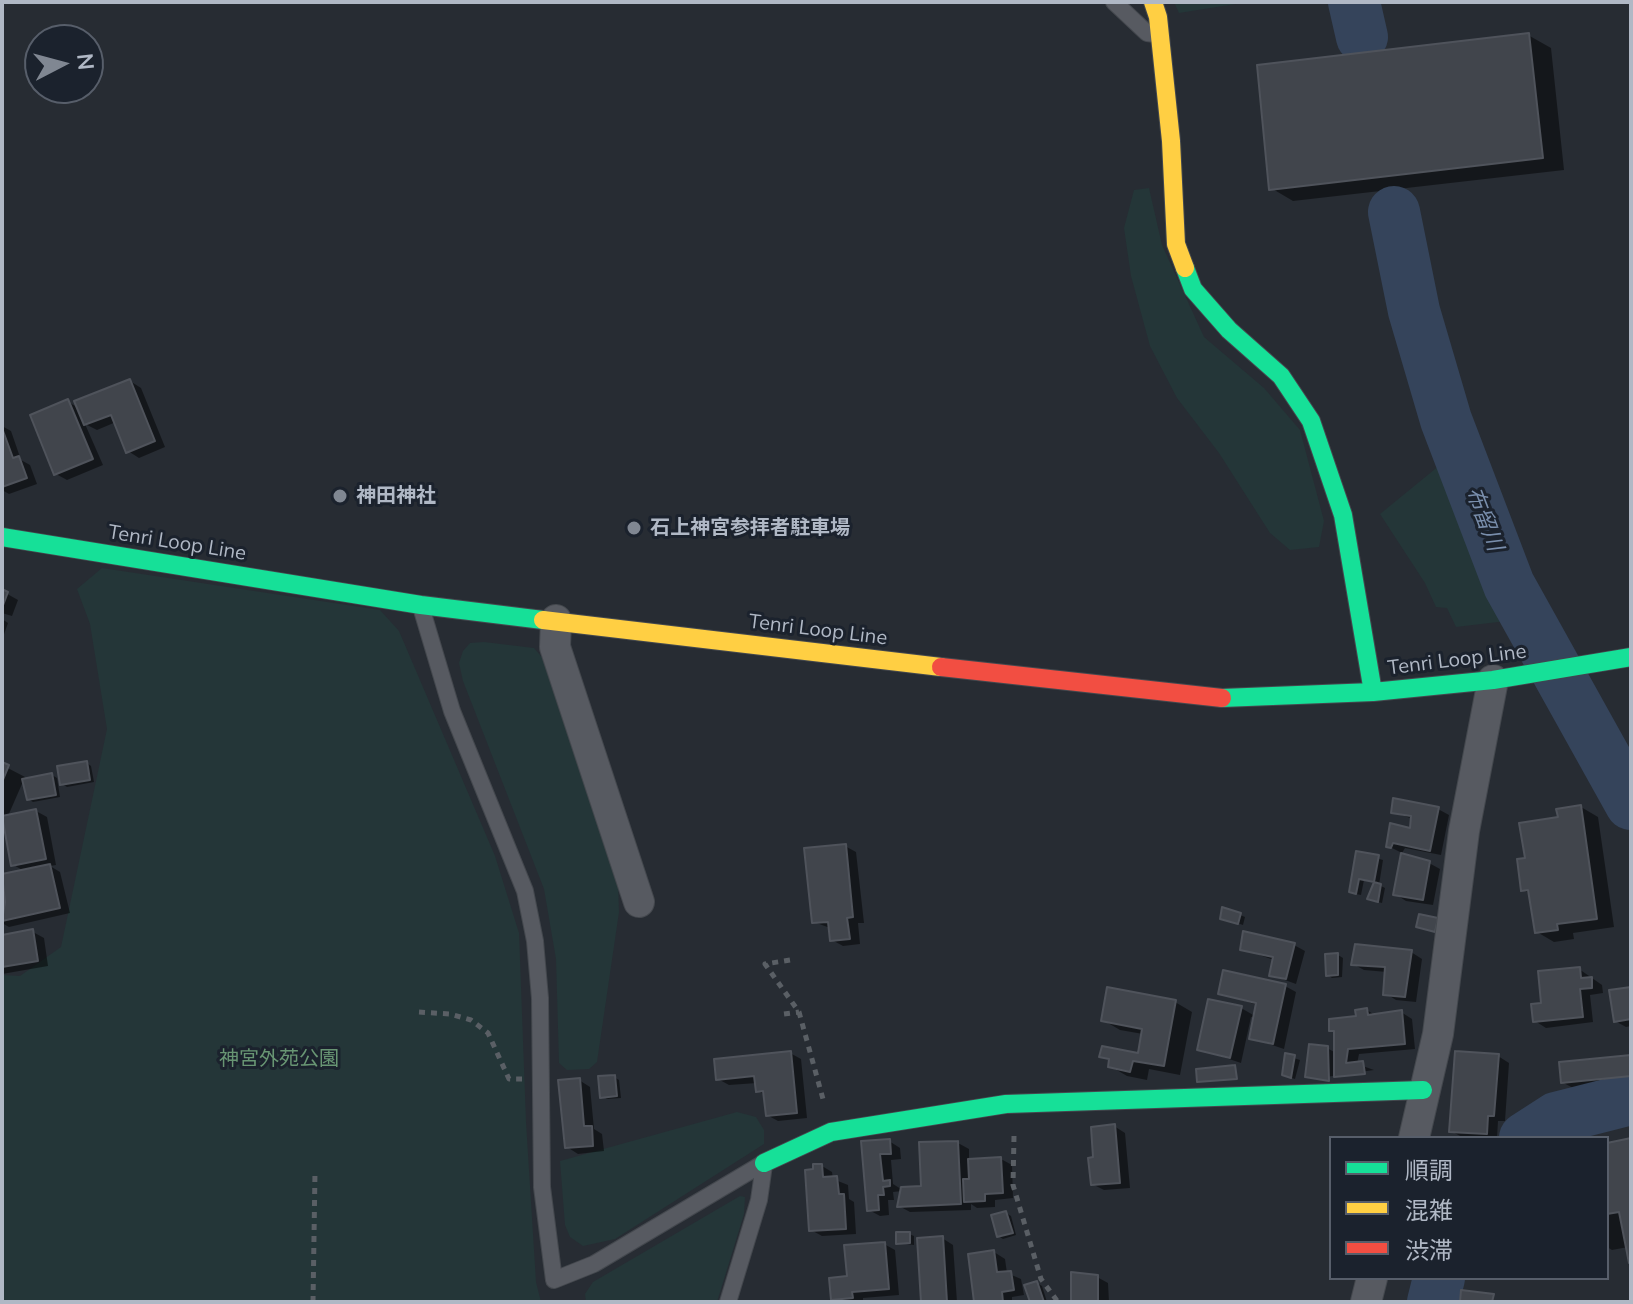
<!DOCTYPE html>
<meta charset="utf-8">
<style>
body{margin:0}
#map{position:relative;width:1633px;height:1304px;overflow:hidden;background:#272c33;font-family:Mulish,"Noto Sans JP",sans-serif}
canvas{display:block}
.frame{position:absolute;inset:0;border:4px solid #b0b8c5;pointer-events:none}
.legend{position:absolute;left:1329px;top:1136px;width:280px;height:144px;box-sizing:border-box;background:#1b222d;border:2px solid #575e6a;margin:0;padding:10px 14px;list-style:none;font-size:24px;color:#b0b8c5}
.legend li{display:flex;align-items:center;gap:16px;height:40px}
.legend b{width:40px;border:2px solid #575e6a}
.north{position:absolute;left:24px;top:24px;width:80px;height:80px;box-sizing:border-box;background:#1b222d;border:2px solid #575e6a;border-radius:50%;rotate:84deg;font-size:22px;font-weight:700;line-height:32px;text-align:center;color:#b0b8c5}
.north::after{content:'';display:block;margin:auto;width:28px;height:36px;background:#808792;clip-path:polygon(50% 0,100% 100%,50% 72%,0 100%)}
</style>
<div id="map">
<canvas width="1633" height="1304"></canvas>
<div class="frame"></div>
<ul class="legend">
<li><b style="height:10px;background:#16e098"></b>順調</li>
<li><b style="height:10px;background:#ffcf43"></b>混雑</li>
<li><b style="height:10px;background:#f24e42"></b>渋滞</li>
</ul>
<div class="north">N</div>
</div>
<script>
const ctx = document.querySelector('canvas').getContext('2d');
ctx.lineJoin = 'round';
function paint(path, color) { ctx.fillStyle = color; ctx.fill(path, 'evenodd'); }
const toPath = rows => new Path2D(rows.map(r => 'M' + r).join(''));
function stroke(path, color, width, dash) { ctx.strokeStyle = color; ctx.lineWidth = width; ctx.lineCap = dash ? 'butt' : 'round'; ctx.setLineDash(dash || []); ctx.stroke(path); }
function drawText(font, color, halo, rows, align = 'center') {
  ctx.font = font + ' Mulish,"Noto Sans JP",sans-serif'; ctx.lineWidth = 6; ctx.setLineDash([]); ctx.textBaseline = 'middle'; ctx.strokeStyle = halo; ctx.fillStyle = color; for (const [text, x, y, turn = 0] of rows) {
    ctx.save(); ctx.translate(x, y); ctx.rotate((+turn || 0) * Math.PI / 180); ctx.textAlign = isNaN(turn) ? turn : align; if (halo) ctx.strokeText(text, 0, 0); ctx.fillText(text, 0, 0); ctx.restore();
  }
}
paint(toPath([
 [1174,2,1248,2,1179,13],
 [1149,188,1162,245,1204,337,1264,388,1300,430,1324,521,1319,547,1290,550,1270,533,1219,453,1177,398,1150,346,1131,276,1124,228,1134,190],
 [1451,456,1515,620,1456,627,1447,608,1436,607,1425,583,1380,514],
 [102,568,380,610,399,631,495,856,519,933,526,1122,536,1282,541,1302,2,1302,2,975,20,976,61,947,107,729,90,624,77,589],
 [484,642,534,648,545,661,618,883,619,912,597,1062,589,1069,567,1070,559,1063,556,959,544,889,463,681,459,663,463,651,470,643],
 [737,1112,756,1117,764,1130,764,1144,615,1239,583,1246,570,1237,565,1225,560,1161],
 [740,1196,745,1197,744,1214,717,1302,586,1302,585,1294,593,1282]
]), '#243638');
paint(toPath([
 [1528,35,1551,48,1564,170,1293,201,1271,188],
 [130,381,141,388,165,447,139,458,128,451,116,422,97,430,85,424,103,465,67,480,56,474,68,402,79,408],
 [2,426,11,431,21,460,30,465,37,484,9,494,2,490],
 [2,591,18,600,12,616,2,613],
 [2,619,8,623,2,640],
 [87,763,91,766,94,782,67,787,62,784],
 [2,765,25,777,8,816,36,811,47,817,56,865,50,866,60,872,70,913,9,927,2,923,2,905,7,904,2,876,24,871,12,864,4,824,2,830],
 [52,775,57,778,60,797,33,802,28,799],
 [1581,807,1598,817,1614,927,1573,933,1574,939,1554,942,1537,932,1531,894,1523,890,1560,819],
 [1438,809,1449,815,1441,855,1405,848,1402,853,1388,846,1412,831,1413,819,1393,812],
 [845,846,856,852,864,923,858,923,860,944,843,946,832,940,830,928,814,922],
 [1358,853,1383,860,1379,885,1385,888,1382,903,1374,901,1376,883,1364,880,1361,895,1356,894],
 [1429,863,1440,869,1433,905,1406,901,1395,894],
 [1240,915,1245,917,1243,925,1222,918],
 [33,932,44,938,48,966,2,974,2,937],
 [1294,945,1305,951,1296,984,1271,975,1274,960,1242,949],
 [1411,952,1422,959,1416,1002,1396,1000,1385,993,1387,972,1364,970,1353,964],
 [1338,955,1343,958,1342,977,1332,978,1328,975],
 [1579,969,1602,985,1603,993,1590,995,1593,1022,1546,1028,1535,1021,1543,1004],
 [1285,986,1296,992,1284,1049,1251,1038,1255,1018,1251,1017,1241,1063,1199,1049,1241,1008,1255,1016,1257,1005,1220,993],
 [1631,989,1631,1026,1626,1027,1615,1021],
 [1175,1002,1192,1012,1180,1075,1149,1069,1147,1080,1127,1076,1110,1066,1111,1061,1102,1056,1140,1055,1143,1034,1120,1030,1103,1020],
 [1367,1010,1376,1016,1401,1012,1412,1019,1415,1049,1359,1054,1357,1064,1374,1070,1312,1079,1327,1048,1336,1053,1336,1033,1331,1030],
 [790,1053,801,1059,807,1118,778,1121,767,1115,765,1095,758,1091,757,1083,729,1085,718,1079],
 [1287,1056,1300,1060,1295,1079,1289,1077],
 [1498,1056,1509,1063,1505,1121,1498,1121,1497,1138,1462,1137,1451,1131],
 [1631,1058,1631,1083,1573,1088,1562,1082],
 [614,1077,619,1080,621,1098,607,1099,602,1096],
 [579,1080,590,1087,594,1129,602,1134,604,1151,578,1154,567,1147],
 [1114,1126,1125,1133,1130,1188,1104,1190,1092,1184],
 [1631,1140,1631,1262,1628,1247,1612,1250,1607,1247,1607,1145],
 [889,1141,900,1148,901,1159,891,1160,893,1184,901,1189,923,1188,958,1143,969,1149,969,1161,1001,1159,1012,1165,1013,1198,995,1200,995,1207,977,1208,971,1204,971,1210,910,1212,899,1206,902,1191,893,1192,894,1200,888,1200,889,1215,880,1216,869,1210,863,1143],
 [822,1166,832,1172,833,1179,848,1185,849,1199,854,1202,856,1234,822,1236,811,1230],
 [1006,1213,1011,1216,1016,1235,1003,1239,998,1236],
 [909,1234,914,1236,914,1245,898,1243],
 [942,1238,953,1245,957,1302,923,1302],
 [884,1244,895,1250,899,1295,863,1298,863,1302,833,1299],
 [994,1252,1005,1259,1007,1273,1021,1279,1024,1295,1012,1297,1012,1302,976,1302],
 [1097,1277,1108,1283,1109,1302,1073,1302],
 [1037,1283,1042,1286,1047,1302,1032,1302]
]), '#0007');
stroke(toPath([
 [1354,2,1362,37],
 [1394,212,1414,311,1446,420,1509,585,1631,804],
 [1525,1138,1556,1118,1631,1099],
 [1433,1302,1439,1278]
]), '#35445b', 52);
const building = toPath([
 [1529,33,1543,158,1269,190,1257,65,1529,33],
 [130,379,155,441,126,453,111,415,84,425,74,401,130,379],
 [68,399,93,459,54,475,30,415,68,399],
 [2,428,13,458,19,456,27,478,2,487,2,428],
 [2,589,8,592,2,608,2,589],
 [87,761,90,780,60,785,57,766,87,761],
 [2,762,9,765,2,782,2,762],
 [52,773,56,795,27,800,22,779,52,773],
 [1393,798,1439,807,1430,851,1393,843,1391,848,1386,847,1390,823,1410,828,1411,816,1391,813,1393,798],
 [1581,805,1597,919,1557,924,1558,930,1535,933,1528,890,1521,891,1517,859,1525,858,1519,823,1558,817,1556,809,1581,805],
 [36,809,46,859,11,866,2,816,36,809],
 [846,844,853,917,847,918,850,939,830,941,828,922,812,923,804,848,846,844],
 [1356,851,1379,855,1374,882,1359,879,1356,894,1349,892,1356,851],
 [1401,853,1430,861,1423,900,1393,895,1401,853],
 [50,864,60,908,2,921,5,902,2,874,50,864],
 [1374,882,1381,884,1378,902,1367,899,1374,882],
 [1222,907,1241,913,1238,924,1220,919,1222,907],
 [1419,914,1438,918,1435,932,1416,927,1419,914],
 [33,929,38,961,2,967,2,935,33,929],
 [1243,931,1295,943,1286,979,1269,976,1273,957,1240,950,1243,931],
 [1355,944,1412,950,1405,997,1383,995,1385,967,1351,965,1355,944],
 [1338,953,1338,975,1326,976,1325,954,1338,953],
 [1580,967,1581,978,1592,977,1592,988,1580,989,1583,1017,1533,1022,1531,1004,1541,1003,1538,971,1580,967],
 [1223,970,1286,984,1273,1044,1249,1039,1256,1003,1218,994,1223,970],
 [1107,987,1176,1000,1164,1066,1133,1061,1130,1072,1108,1067,1109,1059,1099,1057,1102,1046,1138,1053,1142,1029,1101,1021,1107,987],
 [1631,987,1631,1019,1614,1022,1609,990,1631,987],
 [1208,999,1242,1006,1230,1058,1197,1050,1208,999],
 [1367,1008,1368,1015,1402,1010,1405,1044,1348,1049,1346,1063,1363,1061,1365,1074,1334,1077,1334,1031,1329,1031,1329,1019,1356,1016,1355,1010,1367,1008],
 [1309,1044,1328,1046,1329,1081,1305,1077,1309,1044],
 [791,1051,797,1113,766,1116,763,1091,756,1092,754,1076,716,1080,714,1059,791,1051],
 [1455,1051,1499,1054,1494,1116,1488,1116,1487,1134,1449,1132,1455,1051],
 [1285,1053,1295,1055,1291,1078,1282,1075,1285,1053],
 [1631,1055,1631,1076,1561,1083,1559,1062,1631,1055],
 [1235,1065,1237,1079,1197,1082,1196,1069,1235,1065],
 [615,1075,617,1096,600,1098,598,1076,615,1075],
 [580,1078,584,1126,592,1126,593,1146,565,1148,558,1080,580,1078],
 [1115,1124,1120,1183,1091,1185,1088,1158,1093,1157,1091,1127,1115,1124],
 [1631,1138,1631,1263,1629,1263,1619,1212,1607,1214,1607,1143,1631,1138],
 [890,1139,891,1154,880,1154,883,1181,890,1180,890,1186,883,1187,884,1195,878,1195,879,1210,867,1211,861,1141,890,1139],
 [958,1141,961,1204,897,1207,901,1187,921,1186,919,1142,958,1141],
 [1001,1157,1003,1193,985,1194,985,1201,964,1202,963,1179,969,1179,968,1159,1001,1157],
 [813,1164,822,1164,823,1177,837,1176,839,1194,844,1194,846,1229,809,1231,805,1170,813,1169,813,1164],
 [1006,1211,1013,1233,997,1237,991,1215,1006,1211],
 [896,1232,910,1232,910,1243,896,1244,896,1232],
 [943,1236,947,1302,921,1302,917,1238,943,1236],
 [885,1242,889,1289,852,1292,853,1298,831,1300,829,1278,847,1276,844,1245,885,1242],
 [994,1250,997,1272,1011,1271,1014,1290,1002,1292,1003,1302,974,1302,968,1254,994,1250],
 [1071,1272,1098,1275,1098,1302,1071,1302,1071,1272],
 [1037,1281,1044,1302,1030,1302,1024,1285,1037,1281],
 [1461,1290,1494,1294,1492,1302,1460,1302,1461,1290]
]);
paint(building, '#41454c');
stroke(building, '#4f535b', 2);
const lane = toPath([
 [1114,2,1147,33,1155,34],
 [421,607,452,711,525,891,535,941,540,998,542,1187,554,1280,594,1264,762,1164],
 [728,1302,759,1200,764,1165]
]);
const street = toPath([
 [556,620,555,647,639,902],
 [1414,1138,1438,1034,1464,831,1493,680],
 [1366,1302,1372,1278]
]);
const fast = toPath([
 [1185,268,1193,289,1229,330,1281,376,1311,421,1343,515,1373,692],
 [2,537,421,605,543,620],
 [1222,698,1373,692,1493,680,1631,657],
 [764,1163,831,1132,1006,1104,1423,1090]
]);
const slow = toPath([
 [1153,2,1158,17,1171,141,1176,244,1185,268],
 [543,620,941,667]
]);
const jam = toPath([
 [941,667,1222,698]
]);
stroke(lane, '#44484e', 18);
stroke(street, '#44484e', 32);
stroke(fast, '#44484e', 20);
stroke(slow, '#44484e', 20);
stroke(jam, '#44484e', 20);
stroke(toPath([
 [790,960,765,964,799,1012,823,1099],
 [419,1012,450,1014,471,1020,488,1033,509,1079,522,1079],
 [784,1014,799,1012],
 [1014,1136,1013,1185,1041,1279,1058,1302],
 [313,1302,315,1171]
]), '#5a5f65', 5, [6, 6]);
stroke(lane, '#575a61', 16);
stroke(street, '#575a61', 30);
stroke(fast, '#16e098', 18);
stroke(slow, '#ffcf43', 18);
stroke(jam, '#f24e42', 18);
for (const [x, y, r, color] of [
 [340,496,8,"#808792"],
 [634,528,8,"#808792"]
]) { const dot = new Path2D(); dot.arc(x, y, r, 0, 2 * Math.PI); ctx.fillStyle = color; ctx.fill(dot); stroke(dot, '#1b222d', 3); }
drawText('bold 20px', '#b0b8c5', '#1b222d', [
 ["神田神社",356,496],
 ["石上神宮参拝者駐車場",650,528]
], 'left');
drawText('20px', '#b0b8c5', '#1b222d', [
 ["Tenri Loop Line",177,543,9],
 ["Tenri Loop Line",818,630,7],
 ["Tenri Loop Line",1457,660,-7]
]);
drawText('20px', '#689573', '#1b222d', [
 ["神宮外苑公園",279,1059]
]);
drawText('italic 22px', '#798eac', '#1b222d', [
 ["布留川",1484,519,69]
]);
</script>
